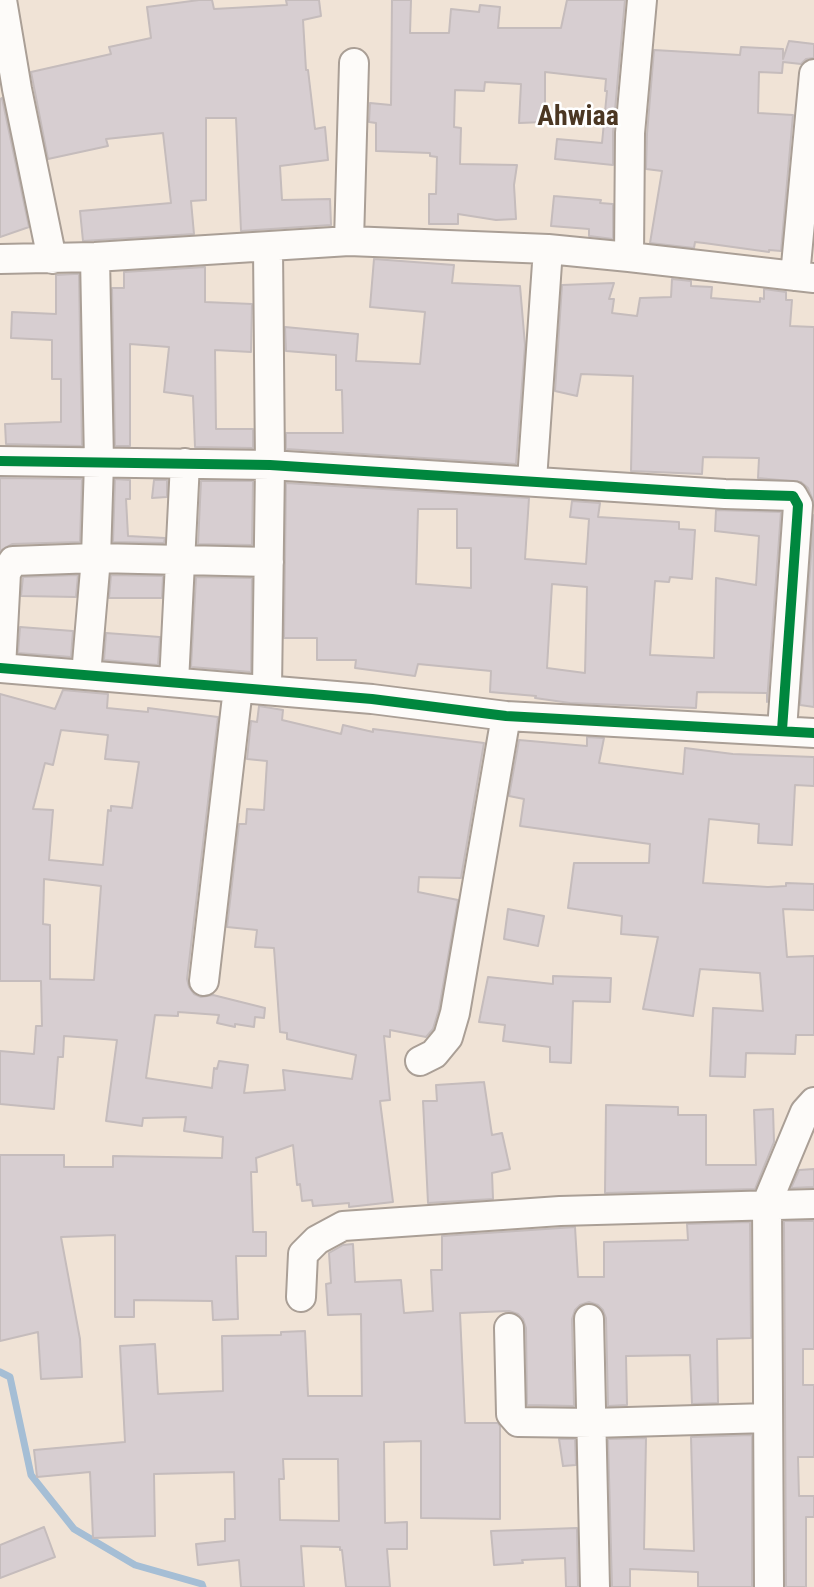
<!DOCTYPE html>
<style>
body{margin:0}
canvas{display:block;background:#f0e3d6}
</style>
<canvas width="814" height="1587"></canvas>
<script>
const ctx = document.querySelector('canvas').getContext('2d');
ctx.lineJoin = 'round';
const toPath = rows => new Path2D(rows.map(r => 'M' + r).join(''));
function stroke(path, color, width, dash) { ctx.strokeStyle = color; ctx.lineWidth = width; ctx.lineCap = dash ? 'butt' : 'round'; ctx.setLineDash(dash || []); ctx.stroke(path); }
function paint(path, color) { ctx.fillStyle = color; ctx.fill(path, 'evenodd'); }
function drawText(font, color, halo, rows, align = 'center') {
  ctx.font = font + ' "Roboto Condensed",sans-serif'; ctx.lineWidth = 5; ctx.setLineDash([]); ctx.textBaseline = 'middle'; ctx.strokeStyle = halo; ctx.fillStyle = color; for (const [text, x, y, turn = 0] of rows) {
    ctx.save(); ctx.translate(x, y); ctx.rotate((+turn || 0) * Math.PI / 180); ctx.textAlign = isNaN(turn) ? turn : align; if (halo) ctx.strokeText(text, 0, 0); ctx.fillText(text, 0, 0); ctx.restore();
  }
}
stroke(toPath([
 [0,1372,10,1377,31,1475,74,1529,135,1565,202,1584,203,1587]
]), '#a5bed5', 7);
const building = toPath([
 [199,0,212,0,214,9,287,5,286,0,319,0,321,16,303,20,306,70,308,70,315,129,325,127,328,160,280,166,282,200,330,199,331,225,241,231,236,118,206,118,206,200,191,201,194,234,83,241,80,211,171,203,163,133,106,139,108,146,48,159,31,72,111,54,109,47,151,38,147,7,199,0],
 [392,0,411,0,410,33,449,33,451,9,479,12,480,5,500,7,498,28,561,28,567,0,625,0,613,132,613,165,555,159,557,139,602,143,607,91,605,91,606,79,545,72,545,122,519,123,521,84,485,82,484,91,455,90,454,127,461,128,460,164,517,165,514,185,516,219,496,220,458,214,458,224,429,224,429,194,436,194,437,157,430,156,430,153,376,151,376,123,369,122,370,103,391,105,392,0],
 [789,41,814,44,814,58,806,59,801,64,783,62,782,73,759,72,758,113,793,115,781,251,769,250,769,252,704,243,695,242,694,248,650,243,662,171,646,169,647,134,654,50,740,55,741,47,783,49,783,59,789,41],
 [2,98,29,227,0,237,0,99,2,98],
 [554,196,601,200,600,203,613,204,613,239,589,236,589,229,551,226,554,196],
 [374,259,454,265,452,283,520,286,525,345,516,464,286,449,286,433,343,433,342,390,336,390,336,355,286,351,285,327,358,334,356,361,420,364,425,312,370,307,374,259],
 [205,267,205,302,252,304,251,352,215,350,216,429,253,429,253,448,195,447,193,396,164,392,169,347,130,344,130,446,115,446,112,288,124,288,124,272,205,267],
 [74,274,79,274,82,446,6,444,5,424,61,422,61,379,52,379,52,340,11,338,12,312,56,314,56,275,74,274],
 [672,279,691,281,691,286,712,287,711,298,760,302,760,298,764,299,764,289,786,292,786,300,792,300,790,326,814,327,814,503,808,488,801,482,758,478,759,458,703,457,702,474,631,471,633,376,581,374,577,396,555,391,562,285,614,283,609,299,614,299,612,313,637,316,640,298,671,297,672,279],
 [0,478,82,479,80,542,12,544,0,551,0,478],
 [115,479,130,480,130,499,126,499,128,536,165,538,164,543,113,542,115,479],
 [154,480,167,480,167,497,152,498,154,480],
 [201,481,253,481,252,545,198,544,201,481],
 [286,483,529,498,525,559,586,564,589,519,570,517,572,501,600,503,598,517,679,522,679,529,695,530,692,579,670,577,669,582,655,581,650,655,714,658,716,578,756,585,759,536,715,531,716,510,781,512,767,702,767,693,697,692,696,708,570,703,535,698,536,696,490,692,491,671,418,664,415,676,355,668,356,660,317,660,317,638,284,638,286,483],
 [418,509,457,509,457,548,471,548,471,588,416,584,418,509],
 [552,584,587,587,585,673,547,668,552,584],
 [814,515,813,637,814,707,800,705,814,515],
 [78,575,76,597,21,596,23,577,78,575],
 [111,575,163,576,162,598,109,598,111,575],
 [196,577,252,578,251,672,191,667,196,577],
 [20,627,73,631,71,657,18,653,20,627],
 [106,633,160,637,158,665,104,660,106,633],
 [63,690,108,694,107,708,148,712,148,708,218,717,187,979,189,987,194,994,201,997,213,995,265,1008,264,1018,255,1017,254,1027,235,1024,235,1027,217,1023,219,1015,178,1012,178,1016,155,1015,146,1078,212,1088,214,1068,217,1069,219,1061,248,1065,244,1093,285,1090,283,1070,352,1079,356,1055,287,1039,287,1033,280,1032,274,948,255,947,257,930,227,927,239,824,246,824,247,809,264,810,267,761,247,759,251,721,257,722,259,706,283,710,282,720,341,734,343,725,373,732,373,729,484,743,461,878,419,877,418,892,458,900,439,1009,433,1029,426,1037,390,1030,390,1037,384,1036,390,1100,380,1101,393,1202,349,1207,349,1203,313,1206,312,1200,302,1201,300,1184,297,1185,293,1145,256,1158,257,1172,251,1172,253,1232,266,1232,266,1256,236,1256,238,1319,213,1320,212,1301,134,1300,134,1317,115,1317,115,1235,61,1237,80,1339,82,1377,41,1379,38,1332,0,1341,0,1155,64,1155,64,1167,113,1167,113,1156,222,1158,223,1137,184,1131,186,1117,143,1118,142,1126,106,1121,117,1040,64,1036,63,1057,58,1057,54,1109,0,1104,0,1051,34,1054,36,1026,42,1026,41,981,0,981,0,694,55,709,63,690],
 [61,730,108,735,105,759,139,762,132,808,111,806,111,811,108,810,103,865,49,860,53,810,33,809,45,763,53,765,61,730],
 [44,879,101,886,94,980,50,979,50,925,43,924,44,879],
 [587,737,604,738,599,763,683,774,685,748,733,754,814,757,814,786,795,785,792,845,758,843,759,824,709,819,703,883,768,887,786,886,786,883,814,884,814,910,783,909,787,957,814,956,814,1035,796,1035,795,1054,746,1053,745,1077,710,1076,713,1008,763,1011,760,973,700,969,693,1016,643,1009,658,937,621,934,622,916,568,908,574,863,649,863,650,844,520,826,524,799,509,796,519,740,587,746,587,737],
 [508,909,544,916,538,946,504,939,508,909],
 [553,976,611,978,610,1002,573,1001,571,1063,550,1062,550,1047,503,1041,505,1025,479,1022,488,977,553,984,553,976],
 [484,1082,492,1135,502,1133,510,1169,492,1173,493,1199,428,1203,423,1101,437,1101,436,1085,484,1082],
 [606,1105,678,1107,678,1115,706,1115,706,1165,756,1165,754,1110,773,1109,774,1142,755,1189,605,1193,606,1105],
 [814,1169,814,1187,791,1188,799,1170,814,1169],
 [784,1221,814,1221,814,1349,803,1349,803,1385,814,1385,814,1457,798,1457,799,1496,814,1496,814,1517,806,1517,806,1587,786,1587,784,1221],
 [750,1222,751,1338,717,1339,718,1403,692,1404,690,1355,626,1356,627,1405,608,1406,606,1318,603,1310,598,1305,589,1302,580,1305,575,1310,572,1319,574,1406,527,1405,526,1328,523,1319,518,1314,509,1311,460,1313,465,1423,498,1423,500,1426,500,1519,421,1518,421,1441,384,1442,385,1523,407,1522,407,1549,387,1549,390,1587,346,1587,342,1550,340,1550,340,1547,301,1546,304,1587,241,1587,239,1560,198,1565,196,1544,225,1541,225,1519,235,1519,234,1472,154,1474,155,1536,93,1538,90,1472,37,1477,34,1450,125,1442,120,1346,155,1344,158,1394,223,1391,222,1336,281,1335,281,1332,305,1331,308,1396,362,1396,361,1314,328,1315,326,1284,331,1283,329,1253,343,1245,353,1244,355,1282,401,1280,404,1313,433,1311,431,1270,442,1270,442,1236,575,1227,578,1277,604,1277,604,1242,688,1240,687,1224,750,1222],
 [283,1459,338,1459,339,1521,280,1520,279,1479,284,1479,283,1459],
 [752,1435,752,1587,698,1587,698,1572,630,1569,630,1587,612,1587,608,1439,646,1438,644,1549,694,1551,691,1437,752,1435],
 [559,1439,575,1439,576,1465,563,1466,559,1439],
 [44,1527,55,1557,0,1578,0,1545,44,1527],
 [577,1528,578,1587,566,1587,565,1558,522,1560,523,1563,494,1565,491,1531,577,1528]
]);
paint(building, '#d7ced1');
stroke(building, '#c5bcbc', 2);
const minor = toPath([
 [2,0,17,89,52,259],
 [642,0,630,133,629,257,814,278],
 [349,241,354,63],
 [0,259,95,257,349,241,548,249,629,257],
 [795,276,814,74],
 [0,461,270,465,725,494,793,496,798,505,797,520,782,730],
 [532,480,548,249],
 [0,668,372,699,506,716,814,733],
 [1,668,6,573,13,561,96,558,269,562],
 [86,675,96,558,99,462,95,257],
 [174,682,185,463],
 [267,690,270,465,268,248],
 [204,981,238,688],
 [420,1061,434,1054,448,1037,455,1013,506,716],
 [301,1297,303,1254,317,1240,343,1226,560,1211,814,1204],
 [589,1319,595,1587],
 [509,1328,511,1414,518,1422,592,1423,768,1418],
 [769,1587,767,1203,805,1112,814,1102]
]);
stroke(minor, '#aa9f96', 32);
stroke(minor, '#fdfbf9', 28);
stroke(toPath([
 [0,461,270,465,725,494,793,496,798,505,797,520,782,730],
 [0,668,372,699,506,716,814,733]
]), '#00873e', 10);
drawText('bold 28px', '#4b3723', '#fff', [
 ["Ahwiaa",578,118]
]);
</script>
